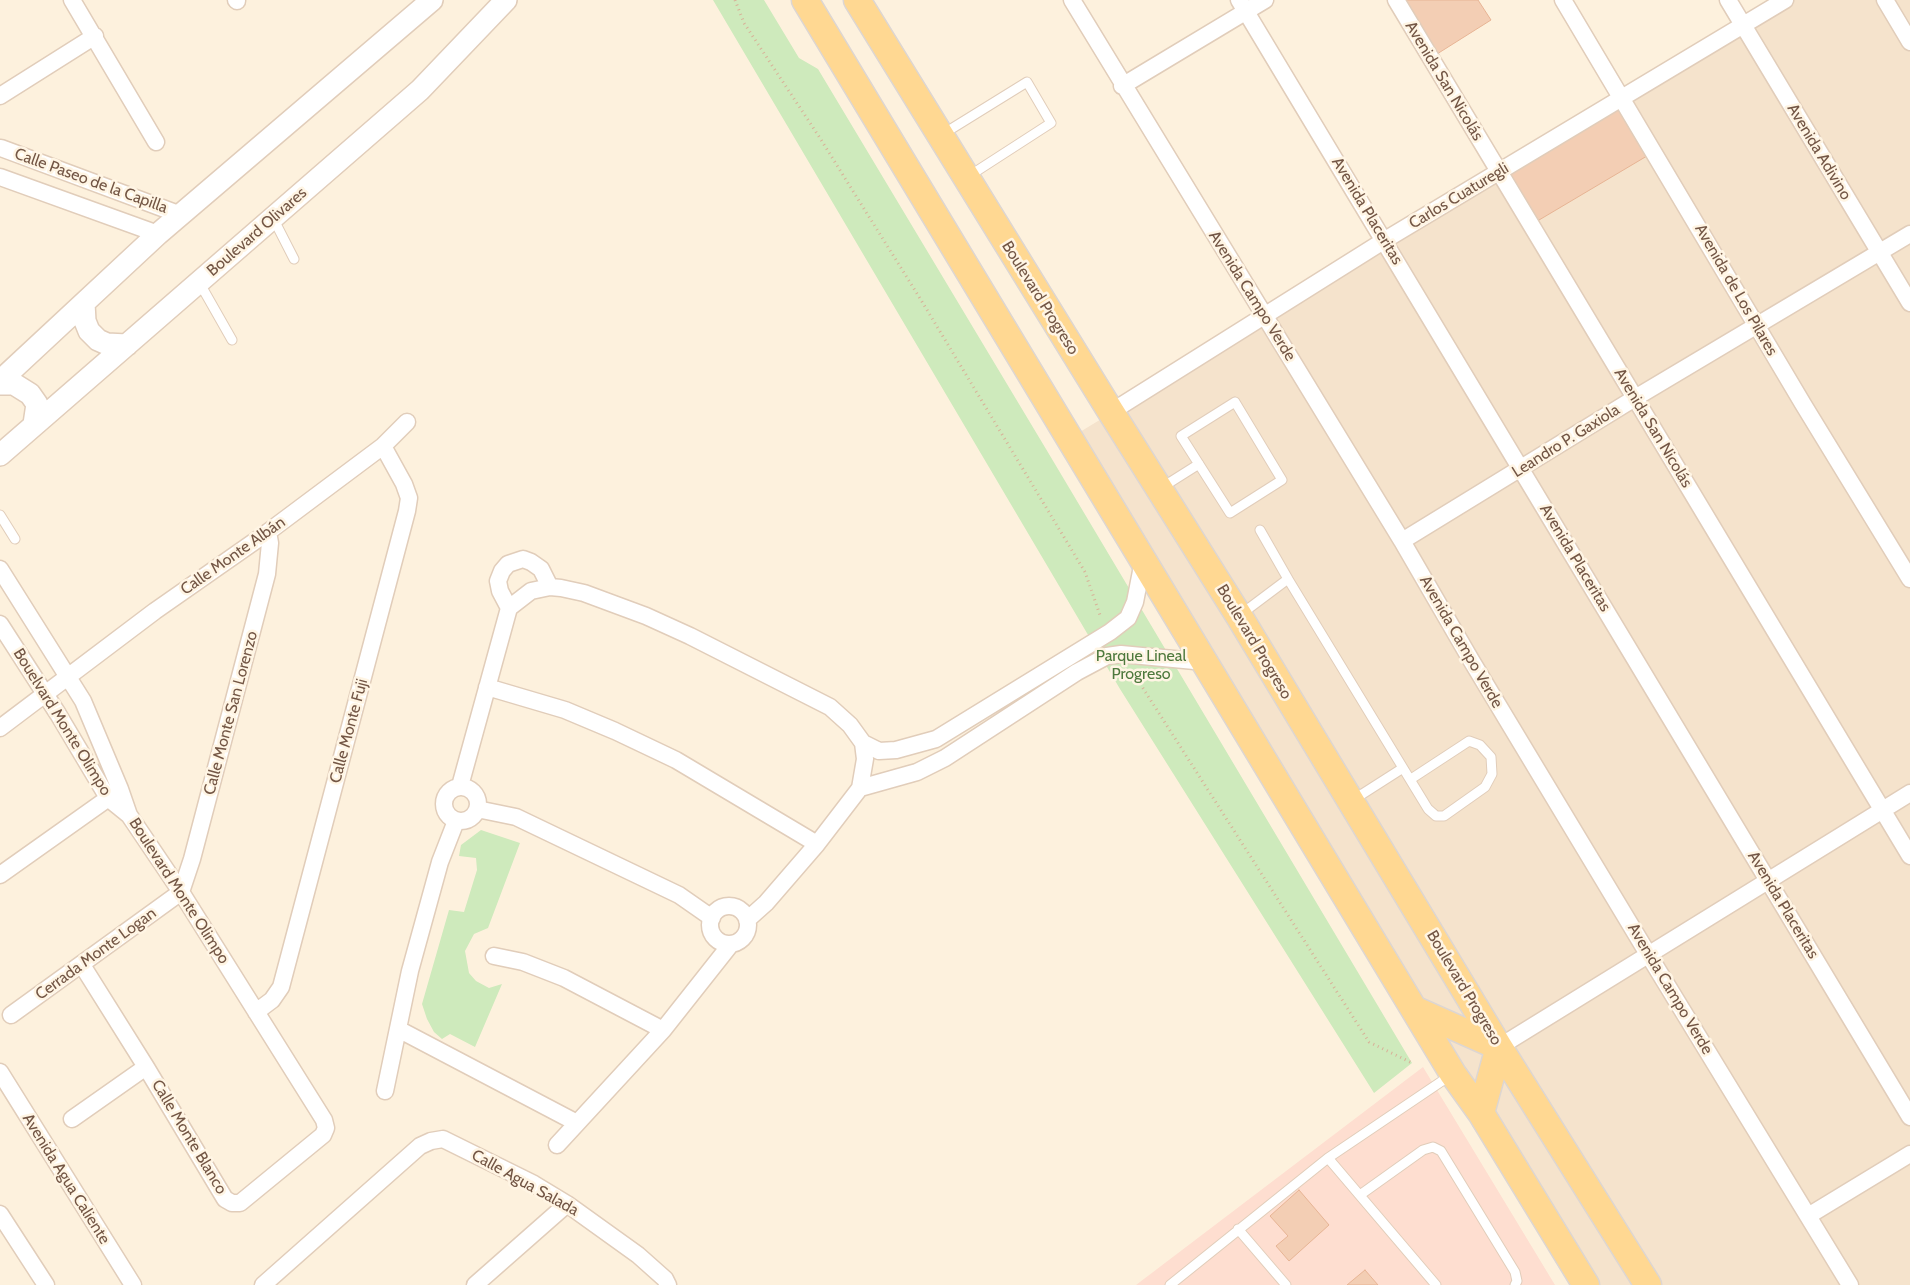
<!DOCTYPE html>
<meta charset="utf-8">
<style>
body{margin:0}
canvas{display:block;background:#fdf1dd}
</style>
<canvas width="1910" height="1285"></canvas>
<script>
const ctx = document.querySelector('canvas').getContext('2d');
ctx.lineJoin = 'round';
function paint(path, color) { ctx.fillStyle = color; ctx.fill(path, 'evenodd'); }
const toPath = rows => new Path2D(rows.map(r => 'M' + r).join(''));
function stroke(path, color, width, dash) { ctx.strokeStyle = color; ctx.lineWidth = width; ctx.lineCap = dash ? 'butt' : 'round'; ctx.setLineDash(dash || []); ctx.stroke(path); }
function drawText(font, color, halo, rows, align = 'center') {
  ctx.font = font + ' Cabin,sans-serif'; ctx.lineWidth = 5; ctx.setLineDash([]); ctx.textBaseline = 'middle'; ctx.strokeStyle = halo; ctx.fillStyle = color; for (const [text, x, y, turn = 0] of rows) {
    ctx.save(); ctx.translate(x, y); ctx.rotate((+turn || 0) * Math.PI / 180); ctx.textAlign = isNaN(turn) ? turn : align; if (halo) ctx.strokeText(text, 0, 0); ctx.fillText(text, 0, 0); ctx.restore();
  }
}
paint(toPath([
 [1791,0,1910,0,1910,1285,1585,1285,1070,438]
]), '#f5e3cc');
paint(toPath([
 [1423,1067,1555,1285,1136,1285]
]), '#feded0');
paint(toPath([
 [713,0,764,0,799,58,818,69,1046,449,1412,1063,1374,1093,1120,689],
 [481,830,520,843,488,928,474,934,465,951,469,973,476,981,489,988,502,984,475,1047,450,1034,442,1039,434,1032,427,1019,422,1004,449,910,464,912,477,870,476,858,459,856,461,845]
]), '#ceeabc');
const building = toPath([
 [1405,0,1478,0,1491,20,1437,54,1405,0],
 [1622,103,1652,153,1534,223,1504,174,1622,103],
 [1299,1190,1329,1225,1289,1261,1276,1246,1288,1236,1270,1216,1299,1190],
 [1365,1270,1378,1285,1347,1285,1365,1270]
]);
paint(building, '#f3ceb4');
stroke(building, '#e7b494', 1);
const service = toPath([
 [943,134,1027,82,1051,123,969,176],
 [273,218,294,259],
 [199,282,232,340],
 [1235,402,1282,480,1230,513,1181,436,1235,402],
 [1161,488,1199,464],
 [0,515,15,539],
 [1260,530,1288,579],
 [1240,615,1288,579,1403,768,1353,800],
 [1403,768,1428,809,1436,816,1444,816,1485,787,1492,774,1491,757,1480,745,1469,741,1411,779],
 [1328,1158,1436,1285],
 [1360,1195,1423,1150,1433,1147,1441,1151,1515,1272,1517,1281,1515,1285],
 [1238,1229,1286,1285],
 [1170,1285,1328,1158,1451,1075]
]);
const minor = toPath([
 [72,0,156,142],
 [236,0,237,1],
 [1072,0,1402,541,1471,660,1648,954,1850,1285],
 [1239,0,1910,1117],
 [1396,0,1910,856],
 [1563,0,1803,404,1910,579],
 [1728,0,1910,303],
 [1885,0,1910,42],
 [1122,86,1265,0],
 [0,96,95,36],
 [1,148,181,215],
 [0,177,158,234],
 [1111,412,1385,240,1785,0],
 [1402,541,1635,398,1910,234],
 [0,569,83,701,120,789,129,815,181,892,324,1120,326,1128,323,1135,240,1203,232,1203,225,1199,146,1067,82,965],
 [509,608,500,591,498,581,502,571,508,564,523,559,531,562,541,569,550,587],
 [0,624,58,714,108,798,129,815],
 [487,687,565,710,615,731,676,760,817,844],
 [0,728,155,611,268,532,383,446,407,422],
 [460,786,509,608,531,591,550,587,561,588,584,593,646,616,690,636,830,707,850,725,863,743,879,751,896,750,936,739,1110,632,1128,618,1135,602,1143,561],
 '444 804a17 17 0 1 1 34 0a17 17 0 1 1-34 0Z',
 [860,788,917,772,945,758,1077,672,1107,656,1121,654,1205,662],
 [477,809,516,817,679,895,712,918],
 [0,875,117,792],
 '710 925a19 19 0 1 1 38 0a19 19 0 1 1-38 0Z',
 [747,920,766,903,817,844,860,788,865,759,863,743],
 [494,956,523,962,564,978,663,1030],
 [256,1012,272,1000,281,987,407,511,409,498,404,484,383,446],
 [11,1015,181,892,192,859,267,574,270,543,268,532],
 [398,1029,577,1123],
 [1499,1047,1910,793],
 [0,1072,133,1285],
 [385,1091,410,971,440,862,456,821],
 [72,1119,146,1067],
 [557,1145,663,1030,731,944],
 [0,1214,46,1285],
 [1808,1216,1910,1154],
 [263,1285,420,1146,431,1141,443,1139,534,1184,567,1204,638,1255,665,1279,668,1285],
 [475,1285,567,1204]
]);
const tertiary = toPath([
 [84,303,85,321,89,331,98,340,107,344,127,345],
 [0,381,158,234,432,0],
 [0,384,14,384,30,394,37,404,34,424],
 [0,455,420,90,506,0]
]);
const primary = toPath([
 [805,0,1453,1074,1481,1113,1586,1285],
 [857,0,1111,412,1239,616,1499,1047,1648,1285],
 [1416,1010,1499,1047,1481,1113]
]);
stroke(service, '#e1cdba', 11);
stroke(minor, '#e1cdba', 19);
stroke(tertiary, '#e1cdba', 24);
stroke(primary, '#ddd6d2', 29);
stroke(toPath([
 [735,0,744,23,818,135,921,300,1085,572,1101,618],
 [1132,671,1369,1042,1412,1063]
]), '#d8b198', 3, [1, 4]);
stroke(service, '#fff', 9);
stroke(minor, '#fff', 16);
stroke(tertiary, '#fff', 21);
stroke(primary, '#ffd892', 26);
drawText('16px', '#735645', '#fff5e4', [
 ["Avenida San Nicolás",1444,81,59],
 ["Avenida Adivino",1819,152,59],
 ["Calle Paseo de la Capilla",91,181,20],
 ["Carlos Cuaturegli",1459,196,-31],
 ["Avenida Placeritas",1367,211,59],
 ["Boulevard Olivares",257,232,-41],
 ["Avenida de Los Pilares",1736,290,60],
 ["Avenida Campo Verde",1252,296,58],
 ["Boulevard Progreso",1040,298,58],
 ["Avenida San Nicolás",1653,428,59],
 ["Leandro P. Gaxiola",1566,441,-32],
 ["Calle Monte Albán",233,556,-35],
 ["Avenida Placeritas",1575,558,59],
 ["Boulevard Progreso",1254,642,59],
 ["Avenida Campo Verde",1461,642,60],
 ["Calle Monte San Lorenzo",231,713,-75],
 ["Bouelvard Monte Olimpo",62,722,58],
 ["Calle Monte Fuji",349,731,-75],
 ["Boulevard Monte Olimpo",179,891,57],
 ["Avenida Placeritas",1783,905,59],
 ["Cerrada Monte Logan",96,954,-36],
 ["Boulevard Progreso",1464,988,59],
 ["Avenida Campo Verde",1670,989,59],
 ["Calle Monte Blanco",189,1137,59],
 ["Avenida Agua Caliente",66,1179,58],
 ["Calle Agua Salada",525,1183,29]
]);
drawText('16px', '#4e793d', '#fff5e4', [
 ["Parque Lineal",1141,656],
 ["Progreso",1141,674]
]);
</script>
